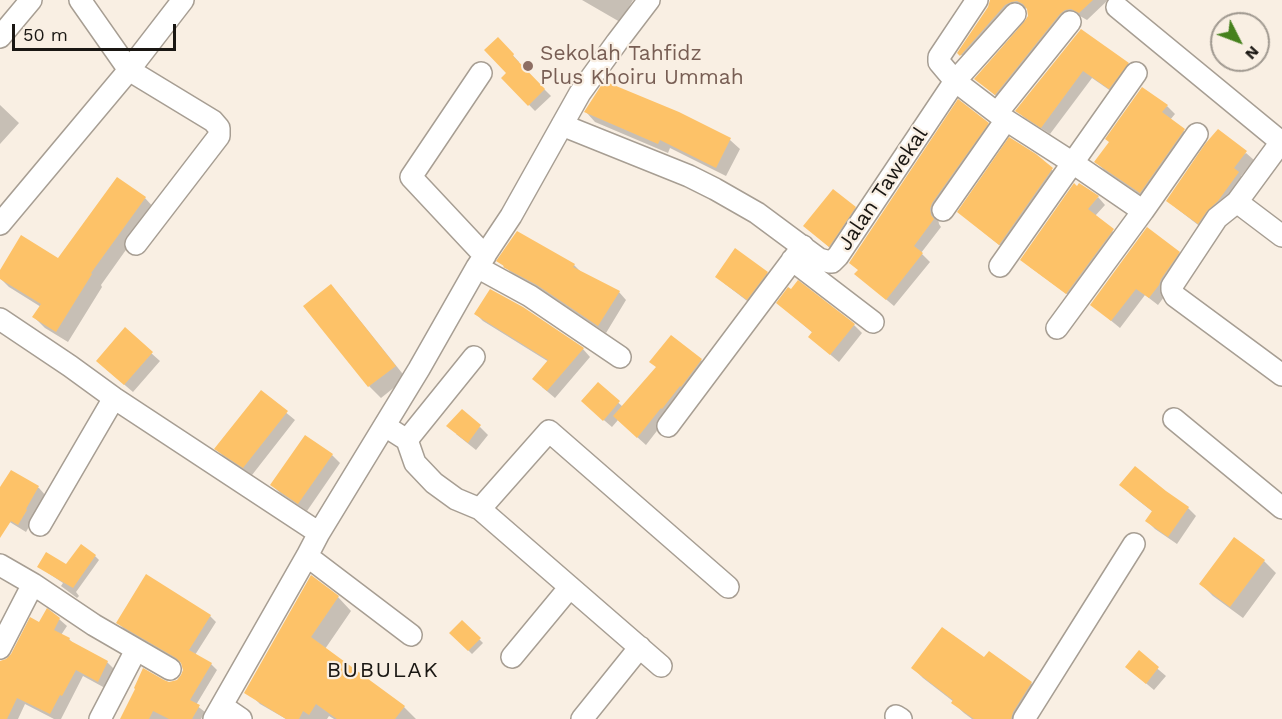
<!DOCTYPE html>
<style>
body{margin:0}
#map{position:relative;width:1282px;height:719px;overflow:hidden;background:#f9efe3;font-family:"Work Sans",sans-serif}
canvas{display:block}
.north{position:absolute;left:1210px;top:12px;width:60px;height:60px;box-sizing:border-box;background:#f9efe3;border:2px solid #a09990;border-radius:50%;rotate:132deg;font-size:16px;font-weight:700;line-height:24px;text-align:center;color:#1a1713}
.north::after{content:'';display:block;margin:auto;width:21px;height:27px;background:#46811d;clip-path:polygon(50% 0,100% 100%,50% 72%,0 100%)}
.scale{position:absolute;left:12px;top:24px;width:164px;height:27px;box-sizing:border-box;border:3px solid #1a1713;border-top:0;padding-left:8px;font-size:18px;line-height:21px;white-space:nowrap;color:#1a1713;-webkit-text-stroke:4px #f9efe3;paint-order:stroke}
</style>
<div id="map">
<canvas width="1282" height="719"></canvas>
<div class="north">N</div>
<div class="scale">50 m</div>
</div>
<script>
const ctx = document.querySelector('canvas').getContext('2d');
ctx.lineJoin = 'round';
function paint(path, color) { ctx.fillStyle = color; ctx.fill(path, 'evenodd'); }
const toPath = rows => new Path2D(rows.map(r => 'M' + r).join(''));
function stroke(path, color, width, dash) { ctx.strokeStyle = color; ctx.lineWidth = width; ctx.lineCap = dash ? 'butt' : 'round'; ctx.setLineDash(dash || []); ctx.stroke(path); }
function drawText(font, color, halo, rows, align = 'center') {
  ctx.font = font + ' "Work Sans",sans-serif'; ctx.lineWidth = 4.5; ctx.setLineDash([]); ctx.textBaseline = 'middle'; ctx.strokeStyle = halo; ctx.fillStyle = color; for (const [text, x, y, turn = 0] of rows) {
    ctx.save(); ctx.translate(x, y); ctx.rotate((+turn || 0) * Math.PI / 180); ctx.textAlign = isNaN(turn) ? turn : align; if (halo) ctx.strokeText(text, 0, 0); ctx.fillText(text, 0, 0); ctx.restore();
  }
}
paint(toPath([
 [582,0,633,0,620,22],
 [991,0,1108,0,1087,20,1080,16,1073,17,1003,102,976,79,1029,16,1029,10,1026,8,1020,9,969,62,959,53,989,8],
 [1081,31,1128,64,1135,72,1118,96,1092,78,1050,134,1025,118,1017,111],
 [498,39,519,62,518,63,551,96,535,111,503,78,508,73],
 [0,105,19,123,0,144],
 [1167,106,1175,114,1170,120,1192,138,1148,200,1104,170,1096,162,1110,142],
 [586,112,730,140,740,149,726,176,670,148,668,153,595,122],
 [988,124,995,132,938,218,939,224,941,227,921,253,930,262,894,306,856,274],
 [1246,153,1254,160,1241,176,1246,181,1206,231,1176,208,1168,201],
 [1035,155,1060,177,1008,252,967,219],
 [1098,197,1105,205,1095,216,1120,238,1075,300,1030,267],
 [145,198,155,209,101,285,102,287,68,342,45,328,34,317,41,307,9,287,0,278,0,273,59,260],
 [855,208,863,216,837,254,805,226],
 [1179,253,1186,261,1167,293,1158,305,1145,295,1120,328,1092,305],
 [498,261,574,265,582,273,619,292,626,300,606,333,546,293,513,274],
 [767,273,774,281,755,307,725,284,717,276],
 [331,286,342,298,406,378,381,398,369,386,305,306],
 [778,303,854,325,862,333,839,362,818,344,813,333],
 [476,314,583,349,590,357,555,398,542,387,549,362,483,321],
 [125,330,160,361,133,392,106,369],
 [671,337,701,360,709,368,670,414,646,445,618,420,612,427,591,409,598,384,623,407,657,368],
 [261,392,295,420,252,475,224,457,216,449],
 [480,427,488,435,476,450,456,434],
 [332,455,340,463,307,511,280,493,272,485],
 [11,472,39,488,46,496,26,532,0,516,0,495],
 [1129,493,1188,508,1196,516,1177,544,1155,529,1147,521,1153,512],
 [95,556,99,560,76,592,79,596,77,598,61,586,63,583,39,567,67,566],
 [1264,561,1276,573,1243,618,1213,596,1201,584],
 [311,577,338,597,351,611,325,649,404,707,416,719,334,719,329,716,327,719,286,719,260,704,247,691],
 [210,616,216,622,195,655,211,664,217,670,196,705,205,712,201,719,126,719,169,683,178,681,184,670,183,663,124,629,118,623],
 [59,619,67,626,61,635,69,639,74,644,107,662,115,670,105,688,83,676,61,719,54,719,25,704,18,719,0,719,0,663,7,660,39,624],
 [462,622,483,643,472,654,451,633],
 [1139,653,1166,676,1154,690,1135,674],
 [985,659,1031,683,1042,694,1026,719,972,719,964,713,953,703,954,702,923,678,913,668]
]), '#0003');
paint(toPath([
 [990,0,1093,0,1079,13,1071,9,1065,10,1060,14,995,95,974,79,1024,22,1028,16,1027,9,1023,4,1017,1,1011,2,1005,5,960,56,957,53,988,7],
 [1081,29,1129,63,1109,89,1083,71,1041,128,1015,111],
 [498,37,514,54,513,56,545,89,528,106,501,78,506,73,484,50],
 [604,81,679,112,731,138,716,168,660,140,658,144,584,112],
 [1142,87,1168,105,1162,112,1185,129,1140,193,1094,162,1109,142,1105,139],
 [958,99,989,123,932,203,930,209,931,215,934,219,914,246,923,253,886,300,854,274,858,270,849,263],
 [1218,129,1247,151,1234,168,1239,172,1218,201,1207,211,1198,224,1166,201,1205,144],
 [1009,137,1036,154,1053,168,999,245,957,212],
 [117,177,146,197,91,273,92,274,56,332,32,317,41,304,0,279,0,270,21,235,58,258],
 [1074,183,1077,186,1079,183,1099,196,1088,209,1114,229,1066,294,1020,260],
 [833,189,856,207,829,247,803,226],
 [1147,227,1180,252,1161,279,1159,285,1149,298,1136,289,1111,321,1090,305],
 [517,231,575,264,573,267,620,291,598,326,537,285,503,267,504,266,496,261],
 [735,248,768,272,747,300,715,277],
 [798,280,855,324,830,355,808,337,812,332,776,303,788,287,791,289],
 [331,284,396,366,368,387,303,306],
 [490,289,523,307,584,348,547,391,532,379,548,360,474,314],
 [125,327,153,352,124,385,96,361],
 [671,335,702,359,681,387,680,386,662,409,661,408,637,438,613,416,656,367,649,362],
 [598,382,620,401,603,421,581,401],
 [261,390,288,411,243,468,214,449],
 [462,409,481,425,468,443,446,426],
 [305,435,333,454,298,504,270,485],
 [1135,466,1166,491,1189,507,1168,537,1145,521,1152,511,1119,485],
 [11,470,39,486,26,509,27,510,18,525,11,521,0,538,0,487],
 [1234,537,1265,560,1230,607,1199,584],
 [81,544,96,555,73,588,37,567,46,552,66,564],
 [146,574,211,615,189,650,212,663,190,700,200,705,192,719,169,719,153,711,149,719,120,719,135,689,134,688,143,668,164,680,169,682,177,680,181,675,183,670,181,663,176,658,116,623],
 [311,575,339,596,311,637,405,706,395,719,337,719,316,704,309,715,303,711,299,719,286,719,244,693],
 [47,608,60,618,54,630,70,638,69,640,108,661,98,682,76,670,62,696,60,695,50,714,17,698,7,719,0,719,0,661,6,659,11,654,30,617,39,622],
 [462,620,481,638,468,651,449,633],
 [942,627,984,657,989,651,1032,682,1013,712,1011,719,974,719,951,703,953,700,911,668],
 [1139,650,1159,667,1146,684,1125,667]
]), '#fdc268');
const street = toPath([
 [80,0,129,70,213,121,219,128,219,136,136,244],
 [977,0,939,57,939,62,955,81,1015,14],
 [1117,7,1281,142,1282,141],
 [0,37,31,0],
 [481,73,411,177,485,256],
 [997,113,1070,22],
 [562,125,689,176,715,189,757,213,819,259,830,262,832,262,838,256,955,81,1006,120,1073,163,1143,211],
 [1281,142,1237,202,1217,218,1172,286,1172,290,1175,296,1282,375],
 [1237,202,1282,236],
 [943,210,1006,120],
 [0,224,129,70,183,0],
 [792,260,873,322],
 [1000,266,1136,73],
 [477,267,530,296,620,357],
 [0,319,70,366,114,398,319,533],
 [1057,328,1143,211,1197,134],
 [1174,419,1282,508],
 [385,426,407,440,415,463,434,483,456,499,480,509,661,666],
 [668,426,803,246],
 [407,440,474,357],
 [480,509,549,431,728,587],
 [40,525,114,398],
 [307,556,411,635],
 [0,565,33,584,94,625,170,669],
 [0,648,33,584],
 [512,657,570,587],
 [222,706,241,719],
 [896,716,901,719],
 [100,719,136,650],
 [214,719,307,556,319,533,419,369,477,267,511,216,580,93,617,42,649,0],
 [582,719,640,647],
 [1024,719,1134,544]
]);
stroke(street, '#a79e93', 24);
stroke(street, '#fff', 21);
for (const [x, y, r, color] of [
 [528,66,6,"#8d6e63"]
]) { const dot = new Path2D(); dot.arc(x, y, r, 0, 2 * Math.PI); ctx.fillStyle = color; ctx.fill(dot); stroke(dot, '#f9efe3', 2); }
drawText('21px', '#785e54', '#f9efe3', [
 ["Sekolah Tahfidz",540,54],
 ["Plus Khoiru Ummah",540,78]
], 'left');
drawText('21px', '#1a1713', '#f9efe3', [
 ["Jalan Tawekal",883,189,-56]
]);
ctx.letterSpacing = '1.5px';
drawText('22px', '#1a1713', '#f9efe3', [
 ["BUBULAK",383,671]
]);
ctx.letterSpacing = '0px';
</script>
